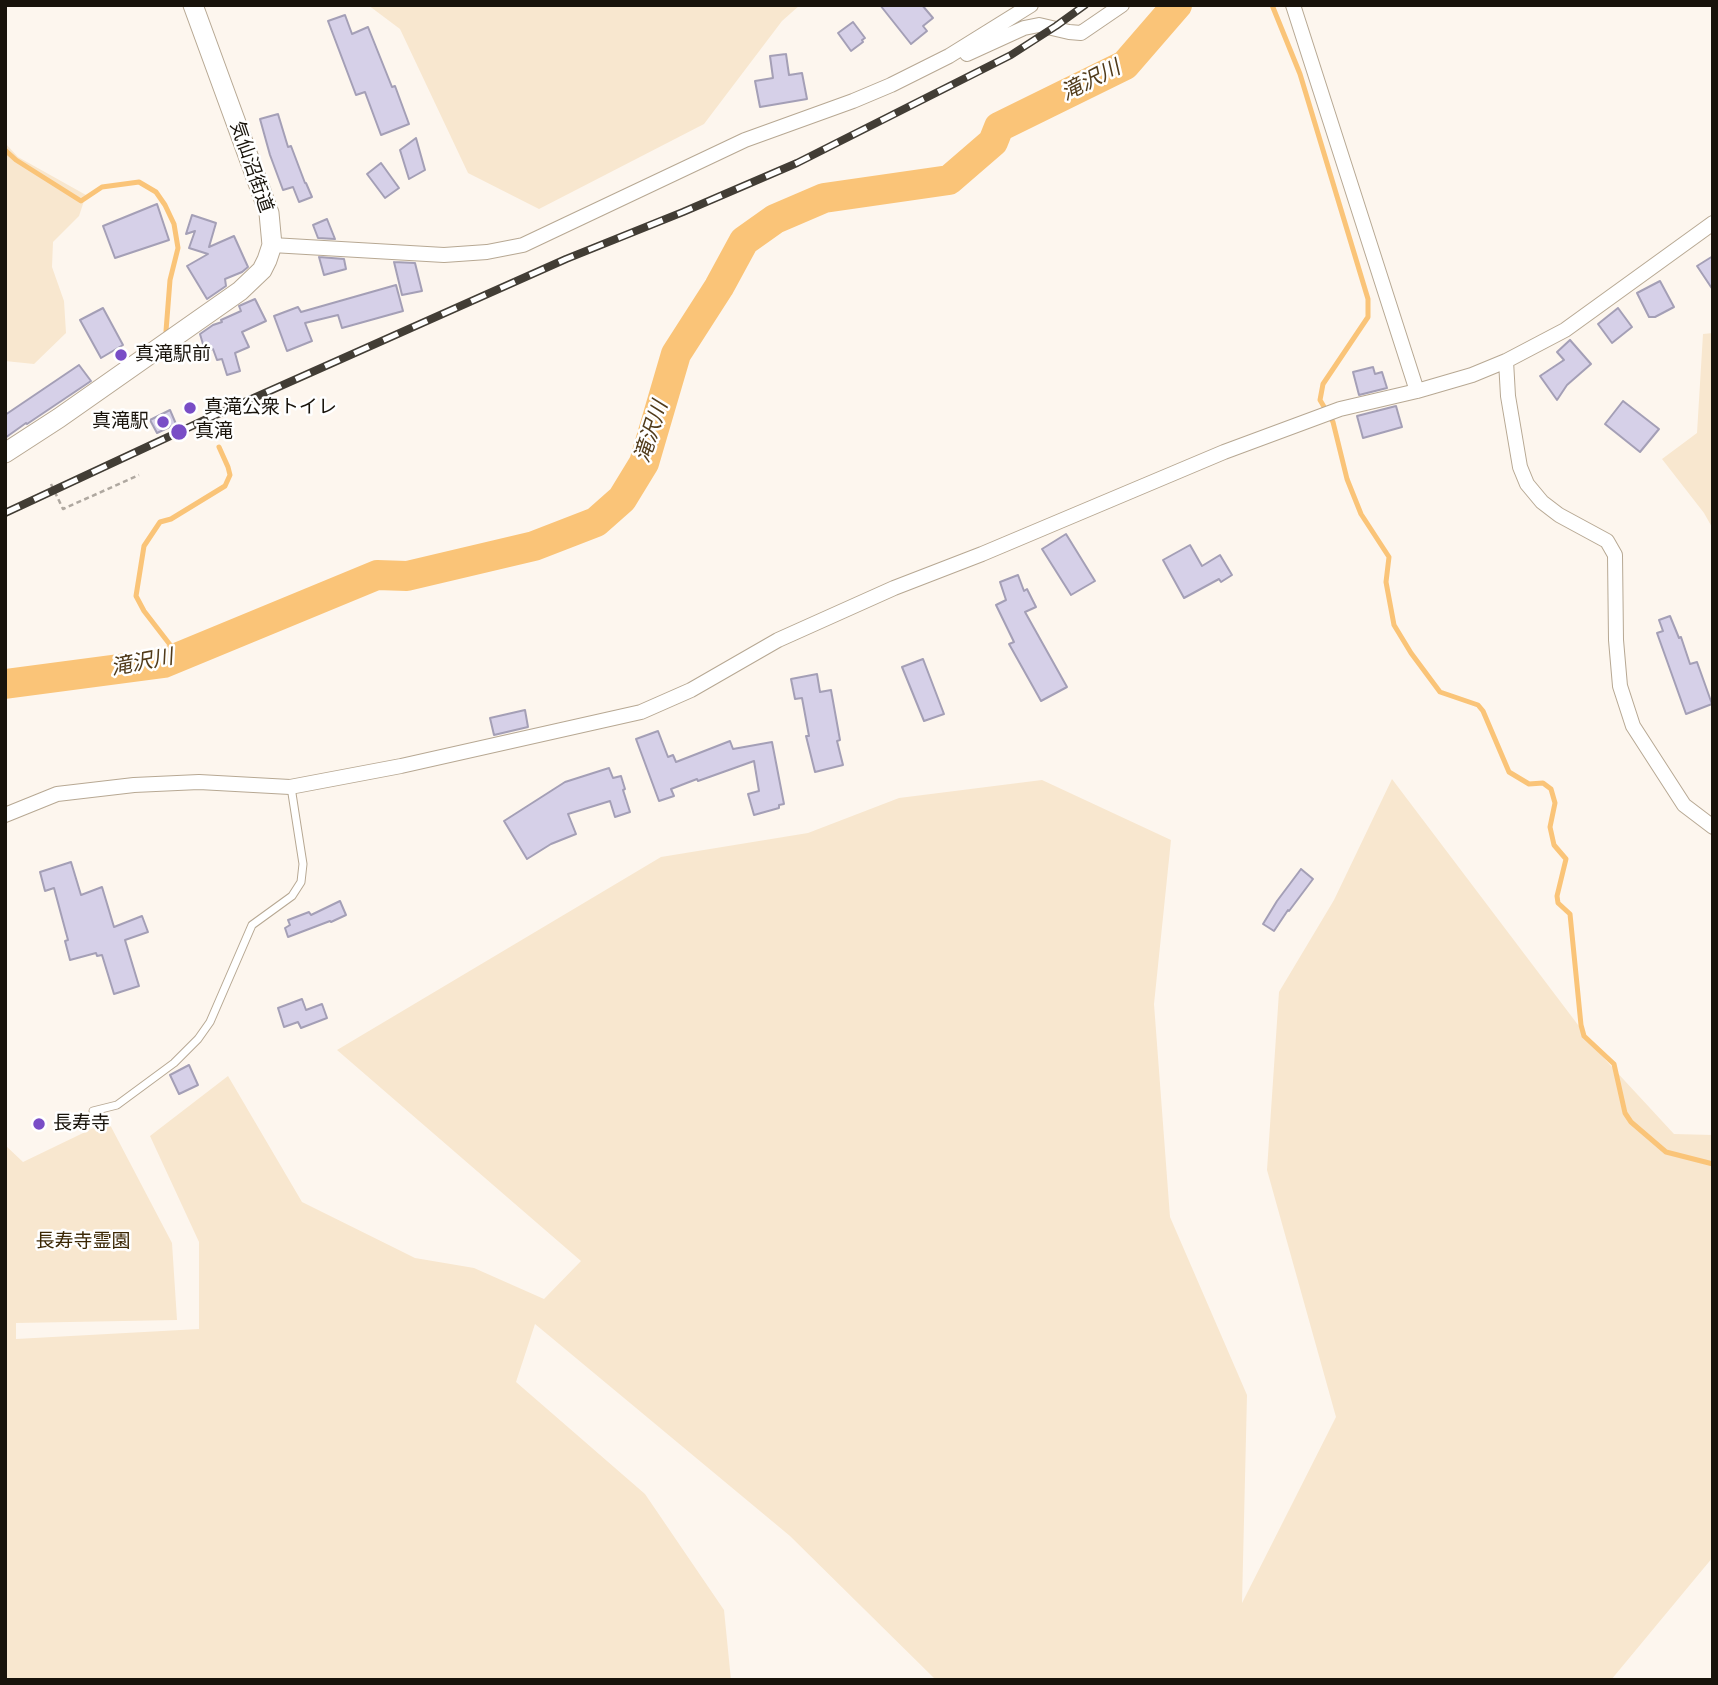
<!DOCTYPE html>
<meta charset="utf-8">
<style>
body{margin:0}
#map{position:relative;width:1718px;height:1685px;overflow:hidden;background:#fdf6ee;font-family:"Fira Sans",sans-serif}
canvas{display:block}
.frame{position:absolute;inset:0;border:7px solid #18130b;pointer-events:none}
</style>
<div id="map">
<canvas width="1718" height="1685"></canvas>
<div class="frame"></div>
</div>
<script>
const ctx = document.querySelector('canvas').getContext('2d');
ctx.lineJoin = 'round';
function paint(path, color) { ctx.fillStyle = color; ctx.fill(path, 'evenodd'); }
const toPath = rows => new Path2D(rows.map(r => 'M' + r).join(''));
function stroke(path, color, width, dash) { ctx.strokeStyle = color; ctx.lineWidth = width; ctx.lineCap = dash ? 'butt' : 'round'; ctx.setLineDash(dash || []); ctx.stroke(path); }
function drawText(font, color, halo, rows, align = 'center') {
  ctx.font = font + ' "Fira Sans","Noto Sans JP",sans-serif'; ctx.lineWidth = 5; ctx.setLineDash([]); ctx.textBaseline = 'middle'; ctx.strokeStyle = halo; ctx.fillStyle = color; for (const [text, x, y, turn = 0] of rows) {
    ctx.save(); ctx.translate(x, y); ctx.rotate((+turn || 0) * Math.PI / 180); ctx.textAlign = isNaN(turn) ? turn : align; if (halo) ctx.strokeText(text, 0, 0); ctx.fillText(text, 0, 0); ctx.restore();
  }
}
paint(toPath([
 [368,5,800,5,782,21,704,124,539,209,468,173,400,29],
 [5,143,18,157,86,195,79,216,53,242,52,267,64,301,66,333,34,364,5,361],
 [1713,333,1713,529,1704,513,1662,459,1697,433,1703,334],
 [1392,779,1600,1054,1674,1134,1713,1135,1713,1557,1611,1680,936,1680,790,1536,535,1324,516,1382,645,1494,724,1610,731,1680,5,1680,5,1145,23,1162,108,1121,172,1243,177,1320,16,1323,16,1339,199,1329,199,1242,150,1136,228,1076,302,1202,415,1258,474,1268,544,1299,581,1261,337,1050,661,857,808,833,899,798,1042,780,1171,840,1154,1004,1170,1217,1247,1395,1242,1603,1336,1417,1267,1170,1279,992,1334,900]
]), '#f8e7cf');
stroke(toPath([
 [1272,5,1300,74,1368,299,1368,317,1323,384,1320,400,1333,422,1347,479,1361,514,1389,557,1386,582,1394,625,1411,653,1440,692,1478,705,1483,711,1509,772,1529,784,1543,783,1551,789,1555,803,1550,827,1554,845,1566,859,1557,896,1558,903,1570,914,1581,1025,1584,1036,1614,1064,1625,1113,1631,1122,1666,1152,1713,1164],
 [5,150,16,160,81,201,102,187,139,182,156,192,165,205,174,224,178,248,170,280,166,331],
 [192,651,171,646,144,611,136,596,144,546,160,522,171,519,225,486,230,475,228,467,219,447]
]), '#fac478', 5);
stroke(toPath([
 [5,684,164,663,377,575,407,576,534,546,596,522,622,499,644,463,676,354,719,287,744,241,775,219,824,198,949,180,993,142,999,127,1125,65,1177,5]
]), '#fac478', 30);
const building = toPath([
 [880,5,922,5,933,18,923,26,927,31,911,44,880,5],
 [345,15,352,34,368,27,392,87,395,86,409,124,381,135,365,92,356,95,328,21,345,15],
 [853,22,865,38,862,40,863,42,851,51,838,33,853,22],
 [786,54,789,75,802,73,807,99,760,107,755,81,773,78,770,56,786,54],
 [278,114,288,147,291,146,305,183,306,183,312,197,299,202,293,187,283,190,270,155,260,119,278,114],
 [416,138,425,170,409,179,400,150,416,138],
 [381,163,399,188,385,198,367,174,381,163],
 [157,204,169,240,115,258,103,226,157,204],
 [192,215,216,223,209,247,234,236,248,267,242,272,225,279,226,286,207,299,187,266,208,254,189,248,195,231,186,234,192,215],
 [327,219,335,239,318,238,313,225,327,219],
 [1713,256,1713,290,1697,266,1713,256],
 [319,257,344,259,346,269,324,275,319,257],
 [394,262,415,263,422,291,402,295,394,262],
 [1660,281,1674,307,1655,317,1649,317,1637,293,1660,281],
 [396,285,403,311,342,328,338,315,305,323,312,341,287,351,274,316,298,307,301,312,396,285],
 [255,299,266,321,242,332,249,347,235,353,240,371,227,375,222,359,217,360,213,349,205,351,200,334,213,325,222,322,221,320,241,311,239,306,255,299],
 [103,308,123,345,101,358,80,320,103,308],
 [1618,308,1632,327,1612,343,1598,324,1618,308],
 [1570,340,1591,364,1567,385,1557,400,1540,376,1564,360,1557,352,1570,340],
 [79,365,91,381,27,424,26,423,5,438,5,415,79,365],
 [1373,367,1375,374,1382,372,1387,388,1359,395,1353,372,1373,367],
 [1623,401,1659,429,1640,452,1605,424,1623,401],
 [1396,406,1402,427,1363,438,1357,416,1396,406],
 [170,410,176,424,157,433,150,420,170,410],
 [1066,534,1095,581,1071,595,1042,549,1066,534],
 [1190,545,1202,566,1220,555,1232,575,1221,582,1219,579,1184,598,1163,560,1190,545],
 [1018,575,1024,591,1027,589,1036,607,1025,612,1067,687,1041,701,1009,644,1014,642,996,605,1006,600,1000,582,1018,575],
 [1670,616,1679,638,1681,637,1690,664,1697,662,1712,704,1686,714,1657,633,1663,631,1659,620,1670,616],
 [923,659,944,714,924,721,902,667,923,659],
 [817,674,820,692,831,690,840,740,837,741,843,765,815,772,806,736,809,736,802,698,795,699,791,679,817,674],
 [525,710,528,727,494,735,490,718,525,710],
 [658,731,668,757,673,755,676,762,730,741,733,749,772,742,784,804,779,805,779,808,754,815,748,794,759,791,754,761,698,781,697,779,671,789,674,796,659,801,636,739,658,731],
 [609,768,613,778,621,776,625,789,623,790,630,812,615,817,610,801,568,814,576,834,551,844,527,859,504,821,565,782,609,768],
 [71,862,81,895,102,887,114,927,142,916,148,932,125,940,139,986,114,994,102,955,97,956,96,953,70,960,65,941,68,940,54,888,45,891,40,872,71,862],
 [1301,869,1313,879,1289,911,1288,910,1274,931,1263,924,1277,901,1301,869],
 [340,901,346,915,331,922,330,921,288,937,285,928,290,925,288,920,309,912,311,915,340,901],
 [302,999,306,1010,322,1004,327,1018,301,1028,298,1022,284,1027,278,1008,302,999],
 [189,1065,198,1085,179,1094,170,1075,189,1065]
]);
paint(building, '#d6d0e8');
stroke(building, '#a49fb6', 2);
const lane = toPath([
 [93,1111,117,1105,174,1063,198,1039,210,1022,252,925,292,896,301,882,303,864,291,787]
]);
const street = toPath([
 [1293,5,1417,391],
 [967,54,1024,28,1039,25,1069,32,1081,33,1122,5],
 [272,245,444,255,487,252,523,245,745,140,853,101,891,85,949,56,1031,5],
 [1506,361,1508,396,1520,467,1527,484,1542,502,1559,515,1607,541,1615,555,1616,640,1620,686,1633,726,1684,805,1713,827],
 [5,815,57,794,134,785,199,782,290,787,401,766,641,712,691,690,778,640,894,588,982,554,1224,452,1340,409,1417,391,1472,375,1506,361,1565,330,1713,223]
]);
const secondary = toPath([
 [5,453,59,418,240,291,262,270,267,260,272,245,269,213,193,5]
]);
stroke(lane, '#b7a893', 9);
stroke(street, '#b7a893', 16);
stroke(secondary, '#b7a893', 21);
stroke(toPath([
 [51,484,63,509,139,475]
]), '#afa8a0', 2.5, [5, 3.5]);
stroke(lane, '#fff', 7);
stroke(street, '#fff', 14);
stroke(secondary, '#fff', 19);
const rail = toPath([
 [5,513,211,417,566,259,683,212,797,163,1011,55,1056,26,1085,5]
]);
stroke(rail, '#423d35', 8);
stroke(rail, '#fff', 5, [16]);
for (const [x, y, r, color] of [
 [121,355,7,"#794dc6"],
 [190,408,7,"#794dc6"],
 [163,422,7,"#794dc6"],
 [179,432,9,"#794dc6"],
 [39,1124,7,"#794dc6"]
]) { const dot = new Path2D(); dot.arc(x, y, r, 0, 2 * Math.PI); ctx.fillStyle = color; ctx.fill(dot); stroke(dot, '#fff', 2.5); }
drawText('19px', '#18130b', '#fff', [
 ["気仙沼街道",251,167,71]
]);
drawText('19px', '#18130b', '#fff', [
 ["真滝駅前",135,355],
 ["真滝公衆トイレ",204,408],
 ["真滝駅",149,422,"right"],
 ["真滝",195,432],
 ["長寿寺",53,1124]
], 'left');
drawText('19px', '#3b2704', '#fff', [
 ["長寿寺霊園",83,1242]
]);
drawText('italic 21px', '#513b1a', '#fff', [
 ["滝沢川",1091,81,-27],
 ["滝沢川",652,432,-72],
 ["滝沢川",142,663,-11]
]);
</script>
